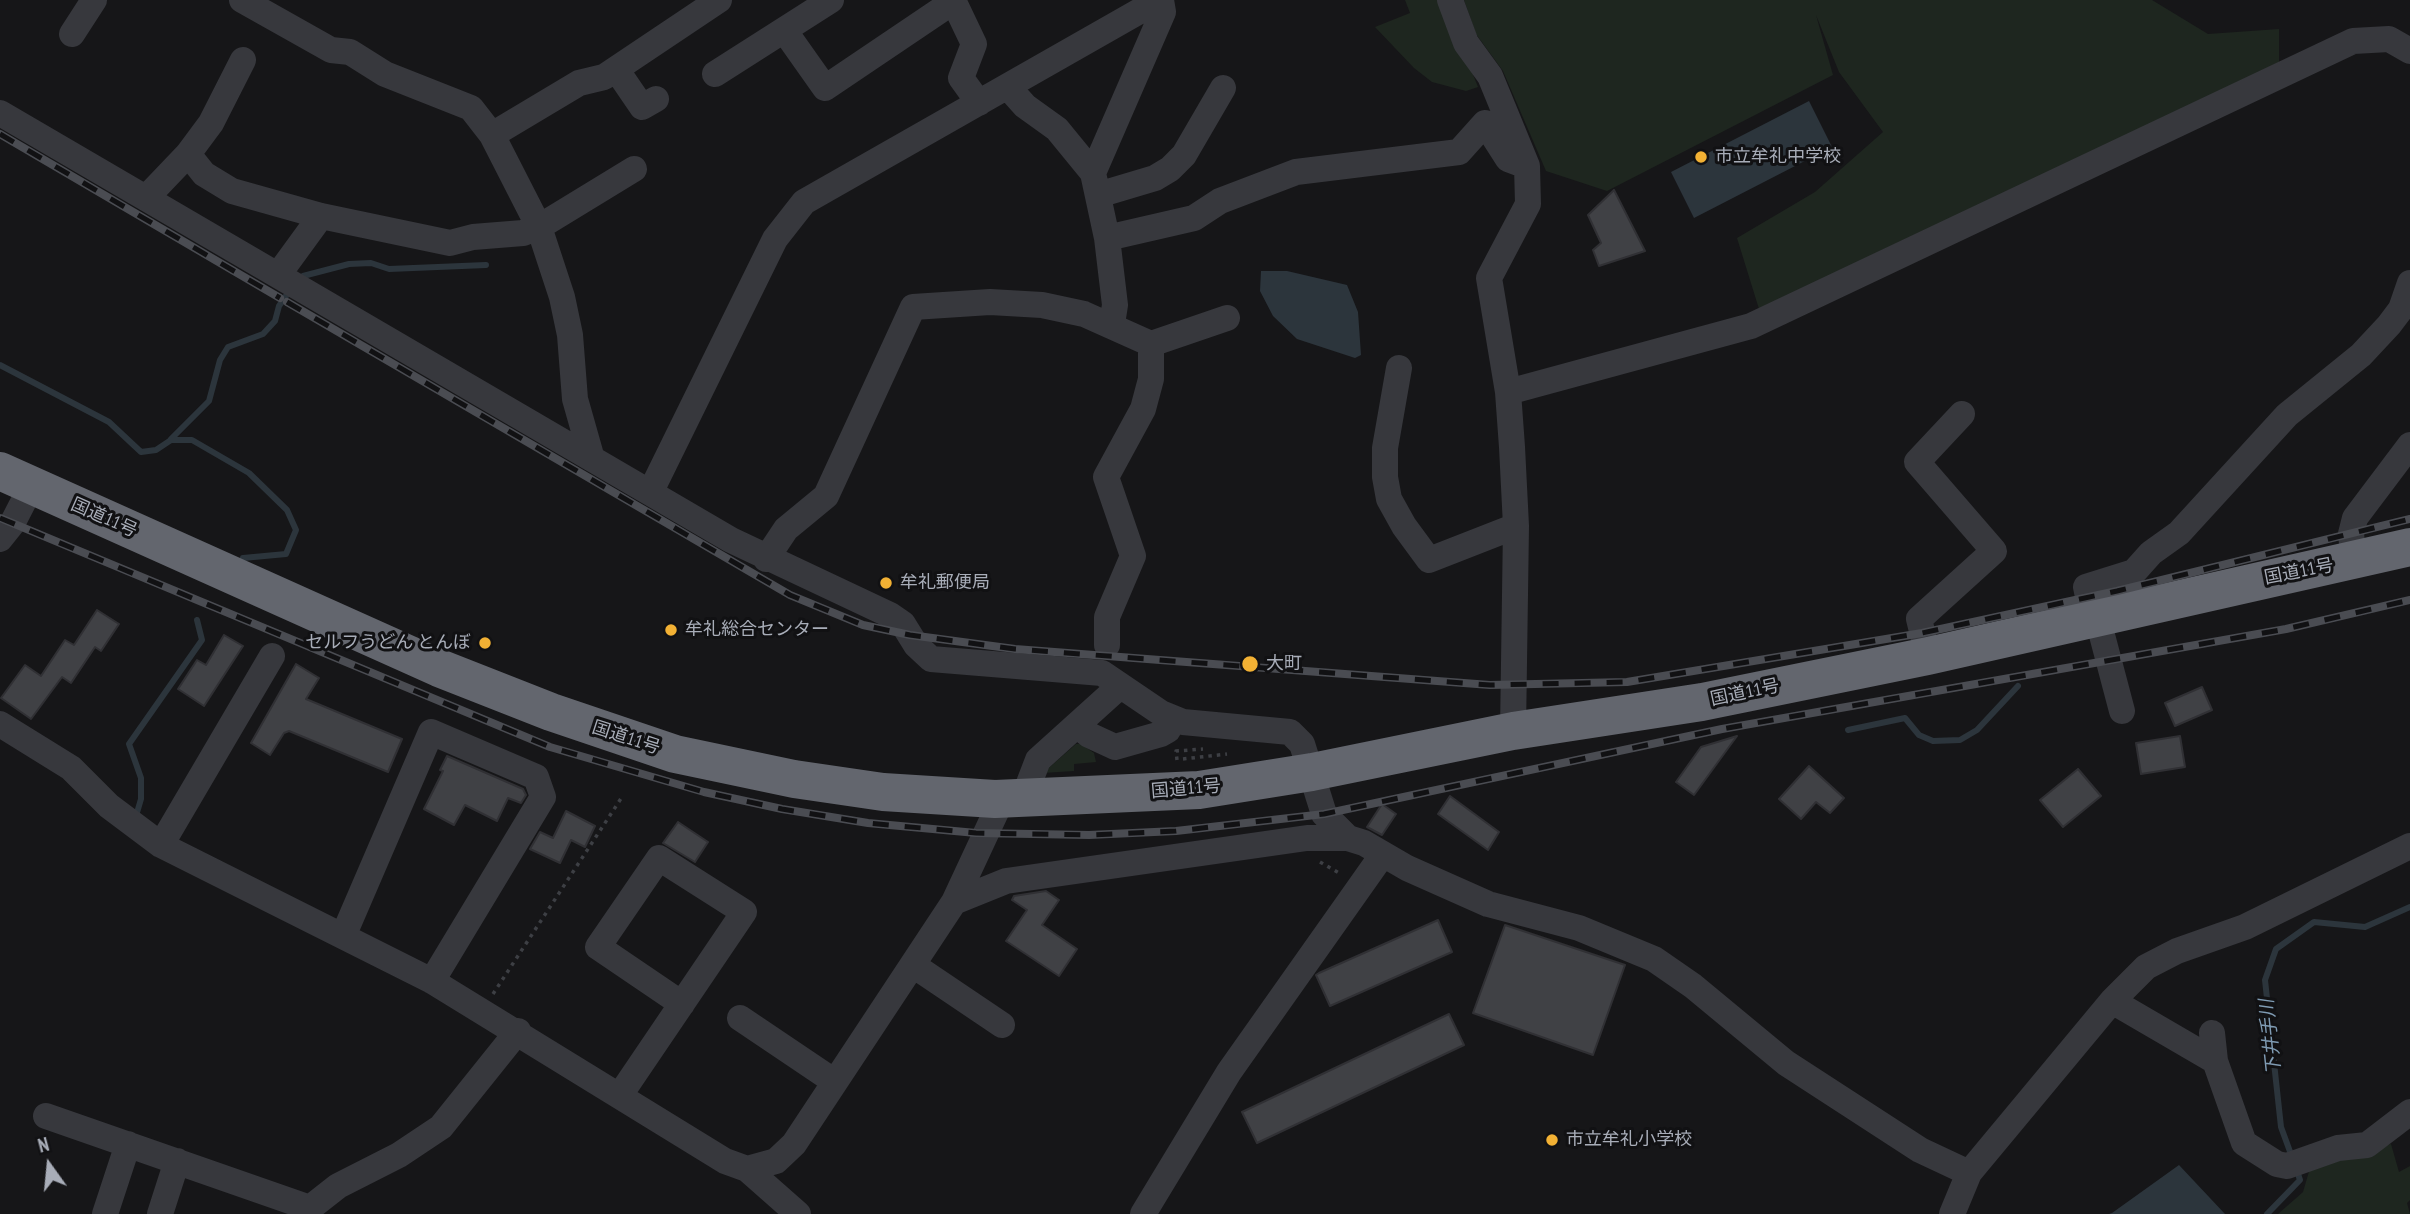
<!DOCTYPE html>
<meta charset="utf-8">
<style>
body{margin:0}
#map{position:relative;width:2410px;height:1214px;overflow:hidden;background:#161618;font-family:"PT Sans Narrow",sans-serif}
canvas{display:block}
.north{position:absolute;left:14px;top:1130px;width:70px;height:70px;-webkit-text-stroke:5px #111113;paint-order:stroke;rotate:345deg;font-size:19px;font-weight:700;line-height:28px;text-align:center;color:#a8adb8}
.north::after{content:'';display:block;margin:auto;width:24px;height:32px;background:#a8adb8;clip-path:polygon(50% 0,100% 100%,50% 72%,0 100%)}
</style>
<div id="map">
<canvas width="2410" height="1214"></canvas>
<div class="north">N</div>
</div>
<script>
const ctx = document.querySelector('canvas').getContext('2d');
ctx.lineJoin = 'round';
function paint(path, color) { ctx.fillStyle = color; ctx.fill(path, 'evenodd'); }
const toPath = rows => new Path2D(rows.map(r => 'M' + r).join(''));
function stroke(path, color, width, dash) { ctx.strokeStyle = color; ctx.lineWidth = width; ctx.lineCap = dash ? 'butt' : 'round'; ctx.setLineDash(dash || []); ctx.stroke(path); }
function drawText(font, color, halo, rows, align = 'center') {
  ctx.font = font + ' "PT Sans Narrow","Noto Sans JP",sans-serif'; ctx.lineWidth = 6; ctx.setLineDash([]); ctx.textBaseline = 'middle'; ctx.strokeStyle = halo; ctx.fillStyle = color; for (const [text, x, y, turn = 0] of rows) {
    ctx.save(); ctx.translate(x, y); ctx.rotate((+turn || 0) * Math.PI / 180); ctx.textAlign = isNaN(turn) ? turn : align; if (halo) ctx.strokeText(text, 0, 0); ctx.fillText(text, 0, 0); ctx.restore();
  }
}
paint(toPath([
 [1405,0,1443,0,1478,87,1466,91,1432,82,1414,68,1375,27,1410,13],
 [1464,0,2152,0,2208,34,2279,29,2279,64,1759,309,1737,238,1815,192,1883,132,1839,72,1816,15,1833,75,1607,191,1546,171,1503,71,1476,34],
 [1076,744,1081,744,1094,753,1096,762,1074,764,1074,771,1043,773],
 [2391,1144,2399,1172,2410,1166,2410,1200,2407,1203,2410,1214,2278,1214,2303,1192,2310,1168,2342,1152]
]), '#1e261f');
paint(toPath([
 [1809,101,1832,147,1694,218,1671,172],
 [1261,271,1287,271,1347,285,1358,312,1361,355,1355,358,1297,339,1273,316,1260,291],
 [2179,1165,2225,1214,2109,1214,2112,1213]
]), '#2c353c');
stroke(toPath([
 [303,276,349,264,371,263,389,269,486,265],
 [0,365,109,422,141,452,156,450,171,440,192,440,249,473,287,510,296,530,286,554,243,558],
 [171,439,209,401,220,360,228,347,263,334,275,321,279,306,288,293],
 [1848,730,1905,718,1919,735,1933,741,1960,740,1977,730,2018,686],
 [136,816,141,799,141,778,129,744,202,640,197,620],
 [2292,1157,2281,1127,2265,980,2276,949,2314,922,2365,927,2410,907],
 [2267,1214,2300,1180,2297,1171]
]), '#2c353c', 6);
const building = toPath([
 [1614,190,1645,251,1599,266,1593,250,1601,243,1588,215,1614,190],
 [97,610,119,624,101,651,95,647,71,683,62,677,31,719,1,698,25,665,41,676,65,640,74,645,97,610],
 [224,635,243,646,204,706,178,689,197,660,206,665,224,635],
 [296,664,319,678,306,699,402,739,388,772,289,731,284,733,270,755,251,743,296,664],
 [2202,687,2212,710,2175,726,2165,703,2202,687],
 [1737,736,1694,795,1676,782,1701,747,1737,736],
 [2180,736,2185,767,2141,774,2136,743,2180,736],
 [447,756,523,789,526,795,521,803,508,798,497,821,465,805,454,825,424,809,443,771,440,770,447,756],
 [1809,766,1844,798,1830,813,1816,802,1801,819,1779,799,1809,766],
 [2078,769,2101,796,2063,827,2040,800,2078,769],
 [1450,796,1499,832,1488,850,1438,814,1450,796],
 [1382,804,1396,814,1382,835,1367,827,1382,804],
 [566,811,595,826,585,847,571,840,560,863,530,849,540,832,553,838,566,811],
 [678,822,708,842,695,862,663,843,678,822],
 [1046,891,1059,900,1042,925,1077,949,1059,976,1006,941,1027,910,1012,900,1014,896,1046,891],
 [1438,920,1452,952,1330,1006,1316,975,1319,973,1438,920],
 [1505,925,1625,965,1593,1055,1473,1013,1505,925],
 [1449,1014,1464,1045,1257,1143,1242,1112,1449,1014]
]);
paint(building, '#404145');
stroke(building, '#303034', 2);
stroke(toPath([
 [1183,759,1227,754],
 [1177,760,1176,751,1203,749],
 [1320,862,1341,874],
 [493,994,622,797]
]), '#3d3f44', 3.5, [3.5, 5]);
stroke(toPath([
 [242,0,331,50,350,52,385,74,471,108,492,135,539,227,562,297,570,335,575,399,592,459],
 [953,0,974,44,961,78,979,103],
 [1450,0,1466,43,1490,76,1527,166,1528,204,1489,278,1508,392,1512,447,1516,526,1513,731],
 [784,30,825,88,954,1],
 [72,34,94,0],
 [616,69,642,107,656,99],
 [715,74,831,0],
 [1008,87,1025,106,1057,129,1093,173,1107,238,1115,305,1112,324],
 [0,113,731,540,890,615,903,624,916,645,931,659,1102,673,1161,713,1183,722,1290,732,1302,744,1324,814,1348,838],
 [492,135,579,83,604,77,719,0],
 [188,154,204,174,232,191,321,216,450,243,473,237,523,233,539,227,634,169],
 [1093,173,1163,12,1161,0],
 [1098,195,1155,178,1170,169,1184,155,1223,88],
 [146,198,188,154,211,123,243,60],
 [1107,238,1194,218,1220,201,1296,172,1459,152,1485,123,1508,159,1524,165],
 [278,275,321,216],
 [1399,368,1385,448,1385,477,1389,499,1404,526,1429,560,1516,526],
 [1508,392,1751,326,2353,41,2389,39,2410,51],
 [651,491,775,239,804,202,1159,0],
 [0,539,12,524,32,485],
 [766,559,786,529,826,496,913,307,990,302,1042,305,1084,314,1151,344,1227,318],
 [2354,561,2351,534,2355,518,2410,445],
 [2098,620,2122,711],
 [2093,621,2086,587,2134,572,2151,553,2179,533,2287,415,2361,355,2389,325,2401,309,2410,283],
 [1107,645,1107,617,1133,556,1106,477,1143,409,1151,379,1151,344],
 [1928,656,1919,619,1994,551,1917,462,1962,414],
 [0,724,71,768,109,806,161,845,432,981,725,1161,747,1169,776,1161,794,1144,954,902,1006,881,1307,838,1348,838,1364,843,1407,868,1488,904,1579,928,1654,959,1693,986,1786,1063,1920,1150,1969,1173],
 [1077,725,1089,735,1115,747,1161,734,1168,730,1173,718],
 [1023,799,1038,760,1120,686],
 [161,845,272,656],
 [954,902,1002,799],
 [344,934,431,732,536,777,543,797,432,981],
 [913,965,1002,1025],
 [2112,1001,2215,1061],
 [740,1018,835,1082],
 [2212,1033,2215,1061,2244,1143,2277,1164,2287,1166,2338,1148,2367,1145,2410,1112],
 [620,1095,744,912,659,858,598,947,682,1004],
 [46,1116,310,1208],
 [747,1169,798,1214],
 [105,1214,128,1144],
 [160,1214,177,1161],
 [309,1214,310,1208,338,1186,399,1155,441,1127,518,1031],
 [1143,1214,1229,1072,1383,854],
 [1952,1214,1969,1173,2112,1001,2146,967,2177,951,2245,927,2410,846]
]), '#37383d', 26);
stroke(toPath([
 [0,471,439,668,551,712,675,754,794,779,883,792,995,799,1199,790,1312,772,1513,731,1702,702,1928,656,2410,547]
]), '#63666e', 38);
const rail = toPath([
 [0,134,280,298],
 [287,302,790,595,863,625,910,635,1015,649,1490,685,1627,682,1922,633,2117,591,2410,519],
 [0,518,550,747,704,792,782,809,868,823,976,833,1089,835,1176,831,1324,814,1722,729,2286,629,2410,600]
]);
stroke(rail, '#4a4c52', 8);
stroke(rail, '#111113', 5, [16]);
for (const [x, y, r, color] of [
 [1701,157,7,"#f2b134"],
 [886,583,7,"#f2b134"],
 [671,630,7,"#f2b134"],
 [485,643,7,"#f2b134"],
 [1250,664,9,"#f2b134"],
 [1552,1140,7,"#f2b134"]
]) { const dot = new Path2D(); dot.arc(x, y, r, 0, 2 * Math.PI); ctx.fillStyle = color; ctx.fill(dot); stroke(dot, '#111113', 2.5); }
drawText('18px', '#a8adb8', '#111113', [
 ["市立牟礼中学校",1715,157],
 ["牟礼郵便局",900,583],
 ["牟礼総合センター",685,630],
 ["セルフうどん とんぼ",471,643,"right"],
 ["大町",1266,664],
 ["市立牟礼小学校",1566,1140]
], 'left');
drawText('18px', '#a8adb8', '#111113', [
 ["国道11号",104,518,24],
 ["国道11号",2299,572,-11],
 ["国道11号",1745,693,-12],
 ["国道11号",626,738,18],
 ["国道11号",1186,789,-5]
]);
drawText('italic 19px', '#7f9bb3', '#111113', [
 ["下井手川",2271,1037,-96]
]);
</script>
